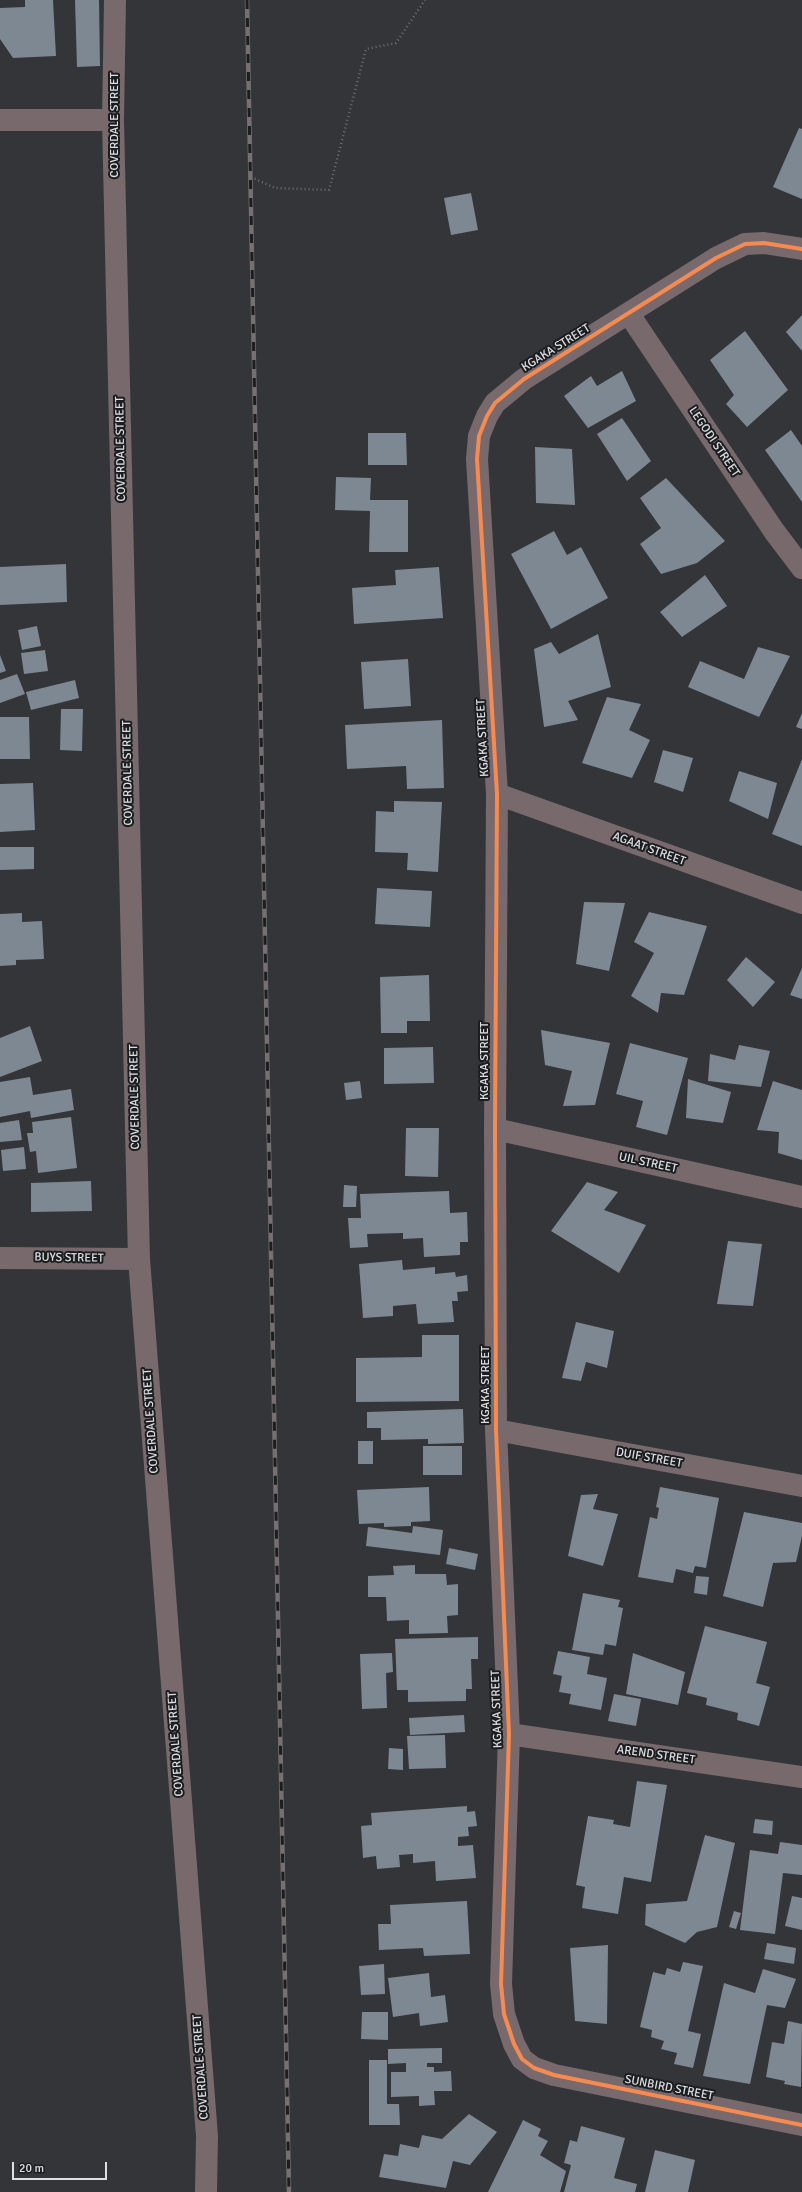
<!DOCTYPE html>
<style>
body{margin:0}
#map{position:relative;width:802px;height:2192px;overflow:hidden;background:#333538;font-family:Signika,sans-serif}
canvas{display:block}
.scale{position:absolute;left:12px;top:2162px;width:95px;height:18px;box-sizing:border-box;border:2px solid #dde0e3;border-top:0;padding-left:5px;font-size:12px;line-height:14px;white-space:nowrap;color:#dde0e3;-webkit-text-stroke:3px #1b1d1f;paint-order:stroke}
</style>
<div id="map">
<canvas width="802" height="2192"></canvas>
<div class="scale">20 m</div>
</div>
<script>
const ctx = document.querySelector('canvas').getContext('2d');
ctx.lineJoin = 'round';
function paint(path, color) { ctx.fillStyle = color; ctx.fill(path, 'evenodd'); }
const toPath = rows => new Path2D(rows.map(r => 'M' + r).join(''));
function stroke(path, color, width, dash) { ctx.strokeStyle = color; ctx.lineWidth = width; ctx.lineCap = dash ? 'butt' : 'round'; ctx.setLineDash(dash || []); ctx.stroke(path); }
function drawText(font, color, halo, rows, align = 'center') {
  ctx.font = font + ' Signika,sans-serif'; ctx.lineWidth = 4; ctx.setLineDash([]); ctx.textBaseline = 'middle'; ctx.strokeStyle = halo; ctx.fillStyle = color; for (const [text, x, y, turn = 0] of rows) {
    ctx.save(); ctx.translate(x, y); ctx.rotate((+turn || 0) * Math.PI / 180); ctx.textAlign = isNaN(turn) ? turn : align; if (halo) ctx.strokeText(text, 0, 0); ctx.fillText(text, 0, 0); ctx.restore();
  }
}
paint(toPath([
 [25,0,53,0,56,56,13,58,0,39,0,8,25,7],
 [75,0,99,0,100,66,77,67],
 [799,128,802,129,802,199,773,187],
 [471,193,478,230,451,235,444,198],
 [802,315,802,351,786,332],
 [745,331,788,390,747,427,726,404,734,395,710,360],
 [622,371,636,401,588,428,564,396,591,376,597,386],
 [622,418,651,461,627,481,597,434],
 [791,430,802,446,802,502,765,450],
 [368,433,406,433,407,465,368,465],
 [535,447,572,449,575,505,536,503],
 [336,477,371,478,370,500,408,500,408,552,369,552,370,511,335,510],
 [666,478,725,541,697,563,661,574,640,544,661,528,640,498],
 [554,531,567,555,581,547,608,598,551,629,511,554],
 [66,564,67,602,0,605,0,567],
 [439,567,443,618,354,624,352,588,396,585,395,570],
 [705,575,727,606,682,637,660,612],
 [37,626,41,646,22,650,18,630],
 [598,634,611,687,568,701,578,720,544,727,534,649,551,642,559,654],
 [758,647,790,656,759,717,688,687,700,661,744,679],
 [45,650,48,671,24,674,21,653],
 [0,655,6,671,0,673],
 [408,659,411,706,364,709,361,662],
 [17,674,25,694,0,703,0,680],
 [75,680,79,698,31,710,26,692],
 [607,697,641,704,629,730,650,740,632,778,582,763],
 [61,709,83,709,82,751,60,750],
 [802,713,802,729,796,727],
 [0,717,29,717,30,759,0,759],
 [442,720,444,788,407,789,406,766,347,769,345,725],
 [663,750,693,758,683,792,654,782],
 [802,759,802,846,772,834],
 [739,771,777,783,768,819,729,801],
 [33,783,35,830,0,832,0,784],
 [394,801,442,802,438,872,407,870,408,853,375,852,376,811,394,812],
 [0,847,34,847,34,869,0,870],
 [377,888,432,891,430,927,375,924],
 [584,902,625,903,609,971,576,964],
 [649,912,707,926,684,995,661,993,658,1013,631,996,654,953,634,942],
 [22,913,22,922,42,921,44,959,16,960,16,965,0,966,0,914],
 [746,957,775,982,753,1007,727,980],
 [802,968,802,999,790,995],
 [429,975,430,1021,407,1021,407,1033,381,1033,380,977],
 [30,1026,42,1061,0,1077,0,1038],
 [541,1030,610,1043,595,1105,563,1106,572,1071,545,1065],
 [630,1043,688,1058,667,1135,636,1127,643,1101,616,1094],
 [739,1045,770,1051,761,1087,708,1081,710,1054,735,1060],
 [433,1047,434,1083,384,1084,384,1048],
 [30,1077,33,1095,71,1089,74,1110,31,1118,30,1111,0,1117,0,1082],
 [688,1079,731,1092,723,1123,686,1118],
 [360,1081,362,1098,346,1100,344,1083],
 [773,1081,802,1090,802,1160,778,1153,779,1132,757,1130],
 [71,1117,77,1168,38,1173,36,1151,30,1152,27,1133,33,1133,32,1122],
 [19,1120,22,1140,0,1142,0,1123],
 [406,1128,439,1128,438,1177,405,1176],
 [24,1147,26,1169,3,1171,1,1150],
 [91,1181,92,1211,31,1212,31,1183],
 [587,1182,618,1192,604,1210,646,1225,619,1273,551,1231],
 [344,1185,357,1186,356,1207,343,1207],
 [449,1191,450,1213,467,1212,468,1242,460,1242,460,1255,424,1257,423,1238,403,1239,403,1233,367,1234,368,1247,350,1248,348,1218,361,1218,360,1194],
 [728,1241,762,1244,753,1306,717,1304],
 [402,1260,403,1270,435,1267,435,1274,455,1272,456,1277,467,1275,468,1291,457,1292,458,1301,452,1301,454,1322,418,1324,416,1304,393,1306,393,1316,363,1318,359,1264],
 [576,1322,614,1331,607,1368,586,1362,581,1381,562,1378],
 [422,1335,459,1335,459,1401,356,1402,356,1358,422,1357],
 [463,1409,464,1443,428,1444,428,1439,381,1440,381,1428,367,1428,367,1412],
 [358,1441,373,1441,373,1464,358,1464],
 [423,1446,462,1446,462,1475,423,1475],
 [429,1487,430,1521,411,1522,411,1526,384,1527,384,1523,359,1524,357,1490],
 [660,1487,719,1498,706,1568,695,1566,693,1573,676,1569,673,1583,638,1577,650,1517,657,1519,659,1508,656,1507],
 [598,1494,593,1509,618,1514,603,1566,568,1556,581,1495],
 [744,1512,802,1523,802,1536,796,1562,773,1563,763,1607,723,1596],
 [413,1526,443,1530,440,1555,366,1546,368,1527,412,1533],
 [449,1548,478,1554,475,1570,446,1564],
 [415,1565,415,1574,446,1574,447,1585,458,1584,458,1615,447,1616,448,1633,409,1634,409,1620,387,1621,386,1597,368,1597,368,1576,394,1575,393,1566],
 [696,1576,709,1577,707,1595,694,1593],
 [583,1593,620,1600,618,1607,623,1608,616,1646,605,1644,603,1655,572,1650],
 [705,1626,767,1642,756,1683,770,1687,759,1726,737,1720,738,1713,706,1705,707,1698,687,1693],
 [478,1637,478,1659,471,1659,472,1689,466,1689,466,1701,408,1702,408,1690,397,1690,395,1639],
 [558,1651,590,1657,587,1674,607,1678,601,1710,569,1704,571,1694,559,1692,562,1676,553,1674],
 [392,1653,393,1672,386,1673,387,1708,362,1709,360,1654],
 [633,1653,685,1672,678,1705,626,1694],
 [614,1694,641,1699,636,1726,608,1721],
 [464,1715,465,1732,410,1735,409,1718],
 [445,1735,446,1768,409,1769,407,1736],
 [389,1748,403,1749,403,1770,388,1769],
 [637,1781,667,1785,651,1882,624,1877,618,1914,582,1908,585,1887,576,1885,588,1816,614,1820,613,1824,630,1827],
 [467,1806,467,1812,475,1811,477,1826,468,1827,469,1836,458,1837,458,1846,473,1845,476,1878,436,1881,435,1861,413,1863,413,1854,399,1855,400,1867,377,1869,376,1856,363,1858,361,1826,372,1825,371,1813],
 [755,1819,773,1821,772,1835,753,1833],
 [705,1835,735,1843,717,1927,697,1932,685,1943,645,1925,646,1904,687,1901],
 [780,1842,802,1845,802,1875,783,1873,775,1934,740,1930,750,1850,778,1854],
 [792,1896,802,1898,802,1930,785,1926],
 [467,1901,470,1954,424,1956,423,1948,379,1950,378,1924,391,1924,390,1905],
 [734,1911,741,1913,736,1929,729,1927],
 [767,1943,796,1948,794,1964,764,1959],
 [608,1945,607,2024,575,2021,570,1948],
 [683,1962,703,1966,688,2031,701,2034,693,2068,674,2064,677,2053,661,2049,664,2041,651,2037,652,2030,640,2027,653,1972,665,1975,667,1968,680,1972],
 [384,1964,385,1994,361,1995,359,1966],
 [763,1969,796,1979,785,2008,767,2005,750,2084,703,2076,724,1983,755,1993],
 [429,1973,431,1997,445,1995,448,2022,420,2026,419,2013,393,2017,388,1978],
 [362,2012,388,2012,388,2040,361,2039],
 [788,2021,802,2024,801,2087,784,2084,785,2081,766,2077,772,2042,784,2044],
 [442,2048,442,2063,427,2063,427,2067,434,2067,434,2072,451,2071,452,2091,434,2091,435,2105,419,2106,419,2096,391,2097,391,2072,406,2072,406,2063,388,2064,388,2049],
 [369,2060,387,2060,387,2104,399,2104,400,2125,369,2125],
 [469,2114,497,2132,470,2165,453,2161,446,2188,379,2177,384,2154,398,2156,400,2144,419,2148,422,2135,442,2139],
 [523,2120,541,2129,538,2136,548,2141,540,2155,566,2171,560,2192,488,2192],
 [581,2126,625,2138,614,2178,637,2184,635,2192,564,2192,571,2165,564,2163,570,2140,577,2142],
 [655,2150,695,2160,688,2192,645,2192]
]), '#7e8892');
stroke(toPath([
 [251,177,275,188,329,190,366,49,396,43,425,0]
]), '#756b6e', 2.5, [1, 3]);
stroke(toPath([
 [115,0,113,120,139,1259,207,2136,206,2192],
 [0,120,113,120],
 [802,249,764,243,745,244,716,258,524,379,495,403,487,416,479,436,477,459,497,794,495,1129,496,1430,509,1734,501,1984,504,2014,514,2044,522,2059,534,2068,554,2075,802,2125],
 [629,314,774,531,802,568],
 [497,794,802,903],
 [495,1129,802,1197],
 [0,1258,139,1259],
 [496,1430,802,1486],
 [509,1734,802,1777]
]), '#77696c', 22);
const rail = toPath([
 [247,0,289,2192]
]);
stroke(rail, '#767072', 4.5);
stroke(rail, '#1b1d1f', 3, [9]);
stroke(toPath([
 [802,249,764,243,745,244,716,258,524,379,495,403,487,416,479,436,477,459,497,794,495,1129,496,1430,509,1734,501,1984,504,2014,514,2044,522,2059,534,2068,554,2075,802,2125]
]), '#f68b52', 4);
drawText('12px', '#dde0e3', '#1b1d1f', [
 ["COVERDALE STREET",115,125,-90],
 ["KGAKA STREET",556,348,-32],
 ["LEGODI STREET",714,442,56],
 ["COVERDALE STREET",121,449,-91],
 ["KGAKA STREET",483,738,-93],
 ["COVERDALE STREET",128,773,-91],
 ["AGAAT STREET",649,849,20],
 ["KGAKA STREET",485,1061,-90],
 ["COVERDALE STREET",135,1097,-91],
 ["UIL STREET",648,1163,12],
 ["BUYS STREET",69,1258,1],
 ["KGAKA STREET",486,1385,-90],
 ["COVERDALE STREET",151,1421,-94],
 ["DUIF STREET",649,1458,10],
 ["KGAKA STREET",497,1709,-92],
 ["COVERDALE STREET",176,1744,-94],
 ["AREND STREET",656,1755,8],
 ["COVERDALE STREET",201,2067,-94],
 ["SUNBIRD STREET",669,2088,11]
]);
</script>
